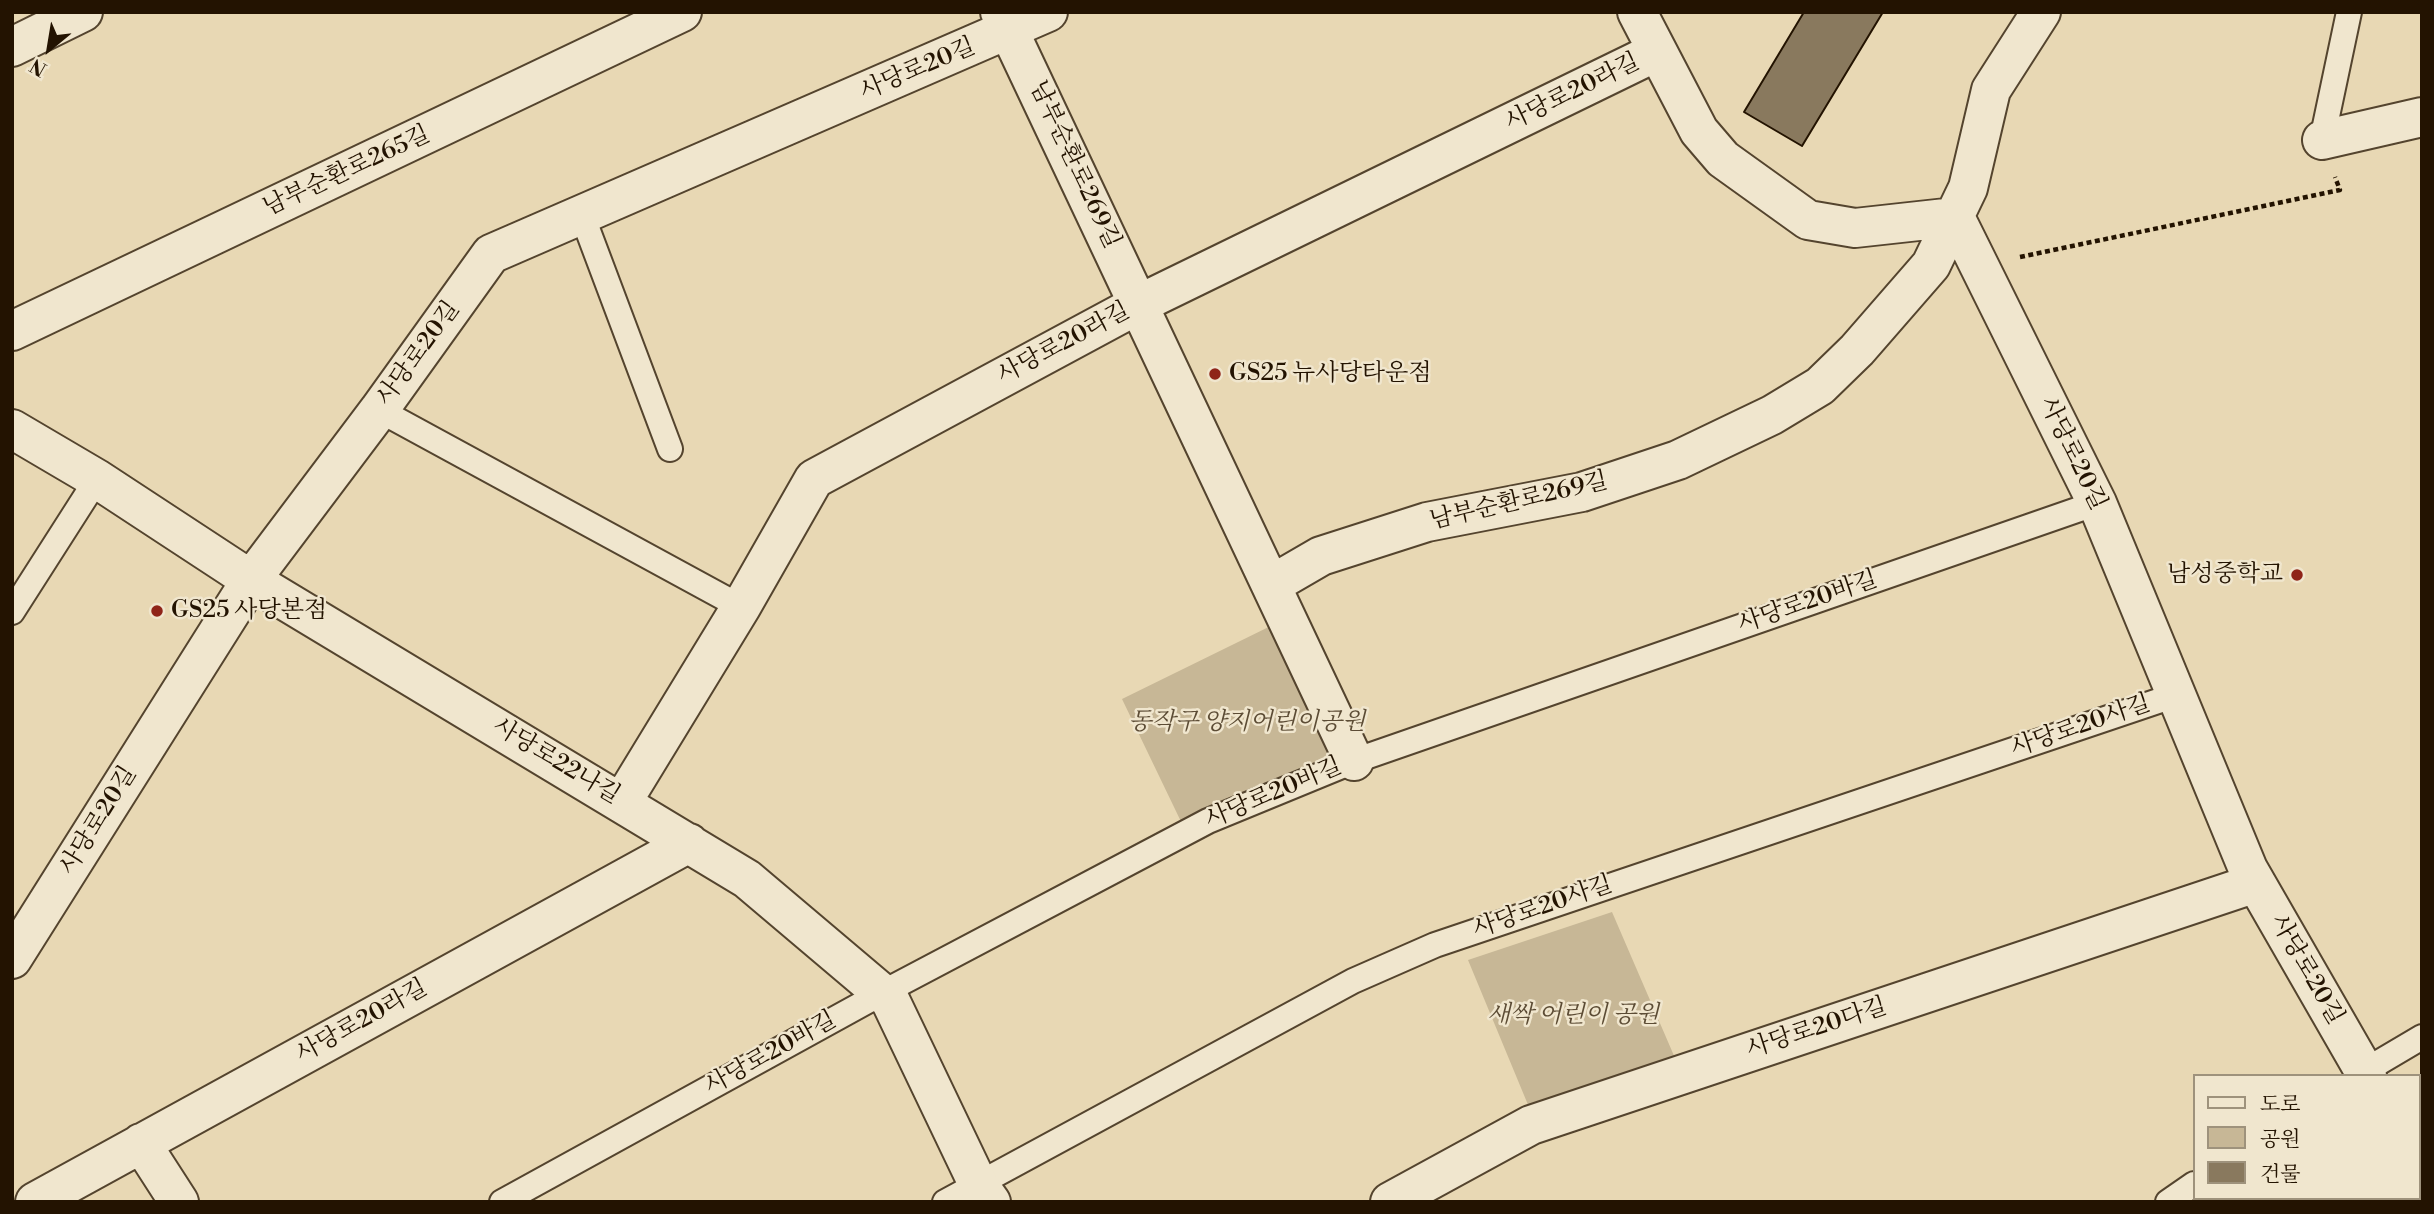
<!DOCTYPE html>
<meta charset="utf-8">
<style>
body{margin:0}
#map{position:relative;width:2434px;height:1214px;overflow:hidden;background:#e8d8b4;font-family:"Libre Bodoni","Noto Serif KR",serif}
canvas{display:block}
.frame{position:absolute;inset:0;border:14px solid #231301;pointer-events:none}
.legend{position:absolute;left:2193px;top:1074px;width:228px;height:126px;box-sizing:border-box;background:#f0e6ce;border:2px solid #9e927c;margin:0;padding:9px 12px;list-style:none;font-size:21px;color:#231301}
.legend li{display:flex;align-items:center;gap:14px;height:35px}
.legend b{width:35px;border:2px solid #9e927c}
.north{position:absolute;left:14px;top:14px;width:70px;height:70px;-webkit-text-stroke:5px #f0e6ce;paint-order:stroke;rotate:210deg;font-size:19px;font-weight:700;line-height:28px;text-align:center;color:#231301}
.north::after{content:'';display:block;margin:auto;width:24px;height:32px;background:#231301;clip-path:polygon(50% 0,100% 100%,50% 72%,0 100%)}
</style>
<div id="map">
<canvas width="2434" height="1214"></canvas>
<div class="frame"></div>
<ul class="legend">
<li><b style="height:9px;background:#f0e6ce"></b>도로</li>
<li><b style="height:19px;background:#c7b796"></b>공원</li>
<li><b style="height:19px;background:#89795e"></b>건물</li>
</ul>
<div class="north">N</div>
</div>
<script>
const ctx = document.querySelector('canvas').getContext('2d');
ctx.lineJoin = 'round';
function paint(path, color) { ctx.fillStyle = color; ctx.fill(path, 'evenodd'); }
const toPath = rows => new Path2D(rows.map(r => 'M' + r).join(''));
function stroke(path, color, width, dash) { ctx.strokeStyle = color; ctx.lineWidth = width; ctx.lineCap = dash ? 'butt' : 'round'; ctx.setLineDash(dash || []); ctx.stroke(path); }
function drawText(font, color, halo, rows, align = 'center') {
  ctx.font = font + ' "Libre Bodoni","Noto Serif KR",serif'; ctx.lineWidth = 5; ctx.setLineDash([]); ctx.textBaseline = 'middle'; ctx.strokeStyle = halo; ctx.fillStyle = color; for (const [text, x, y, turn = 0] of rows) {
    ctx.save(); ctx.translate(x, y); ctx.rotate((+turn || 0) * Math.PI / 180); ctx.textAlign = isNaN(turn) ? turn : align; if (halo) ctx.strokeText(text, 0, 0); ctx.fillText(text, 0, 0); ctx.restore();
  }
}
paint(toPath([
 [1287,618,1354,761,1186,832,1122,699],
 [1612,912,1678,1065,1531,1112,1468,960]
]), '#c7b796');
const building = toPath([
 [1804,12,1883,12,1802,146,1744,112,1804,12]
]);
paint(building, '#89795e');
stroke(building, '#231301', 2);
const service = toPath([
 [2322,140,2349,12],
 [582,215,670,449],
 [379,410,741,607],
 [12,612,97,479],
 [2356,1076,2422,1037],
 [502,1202,882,993,1208,821,1354,761,2097,503],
 [945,1202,1353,981,1435,945,2176,695],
 [2168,1202,2194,1184],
 [2407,1202,2414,1198]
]);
const minor = toPath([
 [1000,12,1354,761],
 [1637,12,1699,131,1723,159,1808,220,1855,228,1955,217],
 [12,47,83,12],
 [2322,140,2422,117],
 [1955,217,2097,503,2248,869,2367,1076],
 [12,331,682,12],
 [12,429,97,479,251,580,747,879,890,1000,978,1184,991,1202],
 [1271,585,1321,556,1427,522,1582,492,1678,460,1772,415,1820,386,1857,350,1931,265,1968,188,1991,90,2041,12],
 [622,802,741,607,814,479,1139,304,1656,52],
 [12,959,251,580,379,410,491,254,1048,12],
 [141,1143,179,1202],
 [2418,1149,2422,1154],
 [35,1202,689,843],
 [1390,1202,1531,1125,2256,883]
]);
stroke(service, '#54442e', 28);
stroke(minor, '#54442e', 42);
stroke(toPath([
 [2020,257,2340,190,2335,177]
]), '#231301', 4.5, [5, 3.5]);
stroke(service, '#f0e6ce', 24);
stroke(minor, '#f0e6ce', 38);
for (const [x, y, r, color] of [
 [1215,374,7,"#8f2418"],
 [2297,575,7,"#8f2418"],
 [157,611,7,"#8f2418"]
]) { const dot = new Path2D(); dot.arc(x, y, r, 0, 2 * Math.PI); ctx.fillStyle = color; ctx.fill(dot); stroke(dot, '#f0e6ce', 2.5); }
drawText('24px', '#231301', '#f0e6ce', [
 ["사당로20길",918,70,-23],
 ["사당로20라길",1573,93,-26],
 ["남부순환로269길",1074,165,65],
 ["남부순환로265길",347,172,-25],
 ["사당로20라길",1064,344,-28],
 ["사당로20길",419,354,-54],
 ["사당로20길",2072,454,64],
 ["남부순환로269길",1519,502,-13],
 ["사당로20바길",1808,603,-19],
 ["사당로20사길",2081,727,-19],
 ["사당로22나길",556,762,31],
 ["사당로20바길",1274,794,-23],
 ["사당로20길",99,821,-58],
 ["사당로20사길",1543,908,-19],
 ["사당로20길",2306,970,60],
 ["사당로20라길",362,1022,-29],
 ["사당로20다길",1817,1029,-18],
 ["사당로20바길",771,1054,-29]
]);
drawText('24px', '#231301', '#f0e6ce', [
 ["GS25 뉴사당타운점",1229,374],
 ["남성중학교",2283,575,"right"],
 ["GS25 사당본점",171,611]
], 'left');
drawText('italic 24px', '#5c4c35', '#f0e6ce', [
 ["동작구 양지어린이공원",1247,723],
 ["새싹 어린이 공원",1573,1016]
]);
</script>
